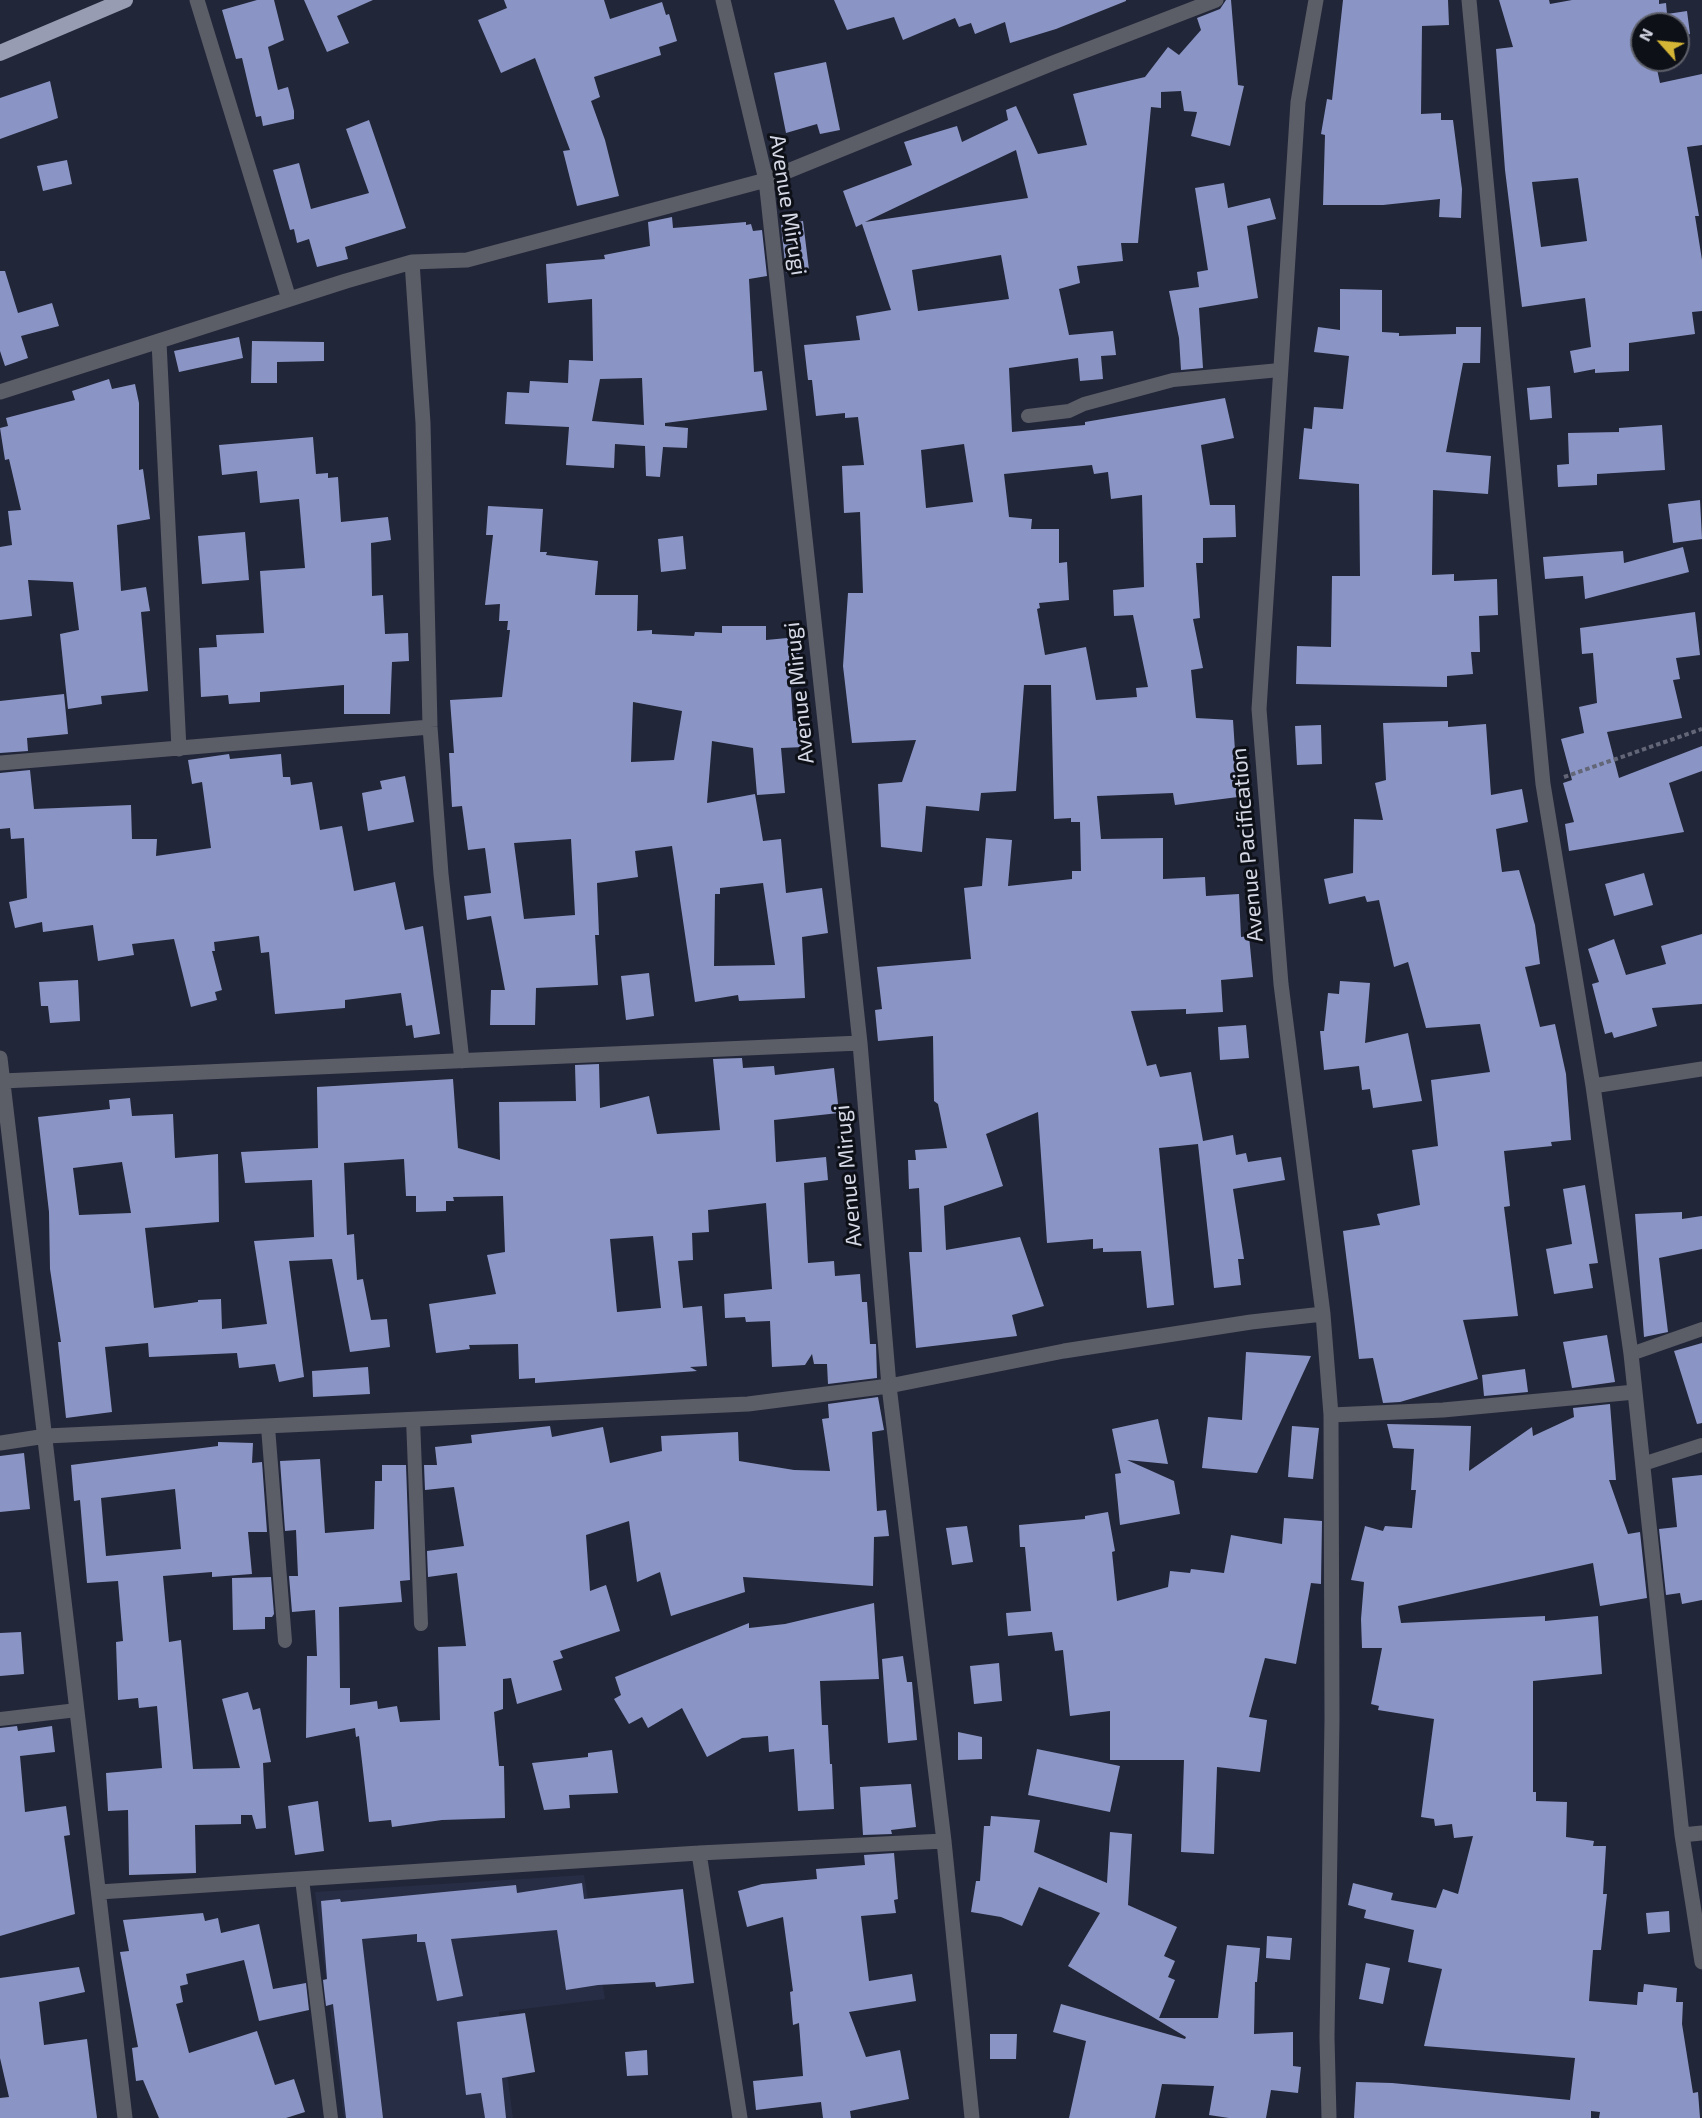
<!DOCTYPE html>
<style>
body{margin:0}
#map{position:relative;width:1702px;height:2118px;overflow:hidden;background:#222639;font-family:"Exo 2",sans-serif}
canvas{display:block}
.north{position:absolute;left:1630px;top:12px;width:60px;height:60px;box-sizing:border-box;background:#0e1018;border:2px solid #5e606a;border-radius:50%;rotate:297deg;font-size:16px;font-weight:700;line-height:24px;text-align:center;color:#d5d8e5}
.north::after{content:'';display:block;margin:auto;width:21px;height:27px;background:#d4b535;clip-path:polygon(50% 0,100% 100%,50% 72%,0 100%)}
</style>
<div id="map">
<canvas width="1702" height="2118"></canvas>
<div class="north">N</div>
</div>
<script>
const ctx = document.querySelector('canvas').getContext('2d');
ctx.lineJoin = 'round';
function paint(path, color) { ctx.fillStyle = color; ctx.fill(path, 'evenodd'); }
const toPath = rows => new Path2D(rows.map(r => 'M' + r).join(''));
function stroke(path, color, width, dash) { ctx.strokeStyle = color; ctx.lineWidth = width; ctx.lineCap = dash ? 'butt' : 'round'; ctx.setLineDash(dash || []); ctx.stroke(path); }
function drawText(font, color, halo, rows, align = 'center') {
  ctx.font = font + ' "Exo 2",sans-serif'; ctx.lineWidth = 6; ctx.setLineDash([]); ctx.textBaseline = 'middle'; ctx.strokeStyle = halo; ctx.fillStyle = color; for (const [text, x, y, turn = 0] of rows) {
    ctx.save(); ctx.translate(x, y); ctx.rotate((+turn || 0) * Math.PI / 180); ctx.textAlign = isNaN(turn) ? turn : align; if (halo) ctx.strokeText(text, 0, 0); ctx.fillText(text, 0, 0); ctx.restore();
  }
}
paint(toPath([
 [584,1875,605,1999,499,2012,513,2118,344,2118,315,1892]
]), '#282d46');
paint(toPath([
 [257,0,274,0,284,40,268,47,278,90,288,87,294,111,294,119,263,126,261,116,256,117,242,58,236,59,222,10],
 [304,0,373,0,337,16,349,43,327,52],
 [504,0,604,0,610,19,662,2,666,15,669,14,677,41,659,47,661,55,594,77,600,97,591,101,605,140,619,196,577,206,563,151,570,150,535,58,501,73,478,20,507,8],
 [834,0,1126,0,1126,1,1056,29,1010,43,1005,22,975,34,971,23,959,27,955,18,903,40,894,17,847,30],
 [1226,0,1231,0,1238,85,1244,86,1230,146,1191,136,1197,112,1184,111,1181,91,1161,92,1161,108,1151,107,1138,243,1121,243,1123,261,1077,266,1080,283,1059,289,1069,335,1113,331,1116,355,1101,356,1103,379,1080,381,1078,358,1009,368,1012,432,1085,425,1085,422,1225,398,1234,438,1201,445,1210,505,1235,505,1236,537,1203,538,1203,563,1196,563,1200,618,1193,619,1203,668,1191,670,1196,718,1233,720,1238,797,1175,805,1173,793,1097,796,1101,839,1163,838,1163,879,1205,877,1206,896,1239,894,1241,937,1249,936,1253,977,1221,980,1223,1012,1186,1014,1186,1009,1131,1011,1147,1066,1156,1064,1160,1077,1191,1072,1203,1141,1233,1135,1236,1155,1246,1153,1248,1162,1281,1157,1285,1180,1233,1189,1244,1259,1238,1259,1241,1285,1214,1288,1198,1144,1159,1148,1174,1305,1147,1308,1141,1251,1103,1252,1103,1248,1093,1249,1093,1239,1047,1243,1038,1112,986,1134,1003,1186,944,1206,946,1250,1020,1237,1044,1306,1012,1315,1017,1336,916,1348,909,1252,922,1252,919,1188,909,1189,908,1160,916,1160,915,1150,947,1148,938,1104,934,1101,933,1036,878,1041,875,1010,882,1009,877,967,971,959,964,888,982,886,986,838,1012,840,1008,886,1072,879,1072,871,1081,871,1080,822,1071,822,1071,818,1054,819,1051,685,1024,685,1016,791,981,793,979,811,926,806,922,852,881,847,878,784,902,782,916,740,852,743,843,666,848,593,863,593,860,512,844,513,842,466,864,465,858,417,845,418,845,413,816,416,812,380,808,380,804,345,860,340,856,316,891,310,862,224,856,227,843,191,912,165,904,142,957,126,962,142,1008,120,1006,110,1016,106,1038,154,1087,145,1073,94,1145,77,1168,47,1179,55,1201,30,1197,18,1220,9],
 [1016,150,1028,198,865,222],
 [1001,255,1009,299,918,311,912,270],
 [964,444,973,502,926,508,921,450],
 [1092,465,1094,474,1108,472,1111,499,1142,495,1144,587,1113,590,1114,616,1133,615,1148,687,1136,688,1137,697,1096,700,1086,647,1045,655,1037,609,1040,608,1039,603,1069,600,1067,562,1059,563,1059,529,1031,529,1032,519,1009,517,1004,474],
 [1343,0,1448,0,1449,25,1422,26,1421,114,1441,113,1441,120,1453,120,1462,189,1461,218,1439,217,1440,199,1383,205,1323,205,1325,135,1321,134,1327,99,1332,100],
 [1499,0,1549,0,1550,4,1572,0,1659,0,1659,4,1666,3,1667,14,1687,11,1690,34,1678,36,1678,24,1642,24,1642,60,1655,60,1660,83,1702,74,1702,145,1687,147,1699,216,1695,216,1702,260,1702,311,1692,312,1695,334,1629,343,1629,371,1595,373,1595,369,1574,373,1570,351,1591,347,1585,298,1522,307,1505,170,1496,49,1513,47],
 [1578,178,1587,241,1541,247,1532,182],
 [826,62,840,130,820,134,817,124,786,133,774,73],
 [50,81,58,118,0,139,0,98],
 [369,120,406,228,345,247,348,259,317,267,309,239,297,243,294,229,290,230,273,170,299,163,311,209,369,193,346,129],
 [67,160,72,184,43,191,37,166],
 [1224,183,1228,208,1270,198,1276,219,1247,226,1258,298,1199,308,1203,368,1181,370,1179,338,1169,291,1199,287,1197,272,1208,270,1195,188],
 [672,217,673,228,746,222,746,225,751,224,753,231,762,230,767,276,749,279,754,372,762,371,767,410,665,423,665,426,688,428,687,448,663,447,660,477,646,476,645,446,615,444,614,468,566,465,569,427,505,424,507,392,529,393,530,381,568,383,569,360,593,361,592,299,548,303,546,264,605,259,604,255,650,246,648,222],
 [642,378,644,425,592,421,600,379],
 [803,221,809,270,786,273,781,225],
 [0,271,5,271,18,313,52,303,59,326,21,336,28,358,5,366,0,351],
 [1340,289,1382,290,1382,332,1399,333,1399,336,1456,334,1456,327,1481,327,1480,363,1463,363,1446,452,1491,456,1488,494,1433,490,1432,575,1454,574,1454,581,1497,579,1498,615,1479,616,1480,652,1471,652,1473,674,1447,676,1447,687,1296,684,1297,646,1331,647,1332,576,1360,576,1359,484,1299,479,1304,428,1312,429,1314,407,1343,409,1349,356,1314,352,1318,327,1340,330],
 [239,337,243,358,179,372,174,351],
 [252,341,324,342,324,361,277,362,277,383,251,383],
 [109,379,112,389,135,384,139,403,139,470,143,469,150,519,117,525,121,591,146,587,150,611,141,612,148,691,101,696,102,704,68,709,60,634,79,630,73,582,28,580,32,616,0,620,0,547,12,545,8,511,21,510,9,459,5,460,0,428,8,426,6,418,75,400,72,391],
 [1550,386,1552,418,1530,420,1527,388],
 [1662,425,1665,470,1597,474,1597,485,1558,487,1557,465,1569,464,1568,433,1619,432,1619,428],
 [313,437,316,474,328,473,328,478,338,477,341,522,388,517,391,540,371,543,372,596,383,595,385,634,408,633,409,661,392,662,390,714,344,714,344,685,260,692,260,702,229,704,228,695,201,697,199,648,217,647,216,635,264,633,260,571,305,568,299,499,260,503,257,471,222,475,219,445],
 [1700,500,1702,539,1673,543,1668,504],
 [488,506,543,509,540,552,547,552,546,555,598,561,595,595,638,595,637,631,652,630,652,634,694,636,695,632,722,633,722,626,766,626,766,640,798,637,800,660,789,661,793,721,804,721,804,747,781,748,785,793,757,795,753,748,712,741,707,803,755,794,763,841,781,839,786,893,822,888,828,933,802,937,805,998,739,1001,738,995,695,1002,672,846,635,851,638,877,597,883,599,935,595,935,598,985,536,988,535,1025,490,1025,491,990,505,990,491,916,467,920,464,896,491,893,485,848,468,850,462,806,452,807,449,753,454,753,450,700,502,697,510,630,507,630,508,621,499,621,500,604,485,605,493,535,486,535],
 [633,702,682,711,674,760,631,762],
 [571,839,575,915,524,919,514,843],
 [763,883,775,965,714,966,715,894,720,894,720,888],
 [245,532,249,580,202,584,198,536],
 [683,536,686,569,661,572,658,539],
 [1683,547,1689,572,1585,599,1583,576,1545,579,1543,557,1623,551,1624,563],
 [1695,612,1700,655,1676,658,1680,679,1673,680,1682,718,1607,732,1619,778,1702,746,1702,771,1669,783,1684,832,1569,851,1565,824,1574,822,1563,783,1572,780,1561,739,1584,733,1579,707,1597,703,1593,653,1582,654,1580,628],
 [64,694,68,734,27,738,28,751,0,753,0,701],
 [1448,721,1448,727,1486,724,1491,795,1522,789,1528,822,1496,829,1502,872,1519,870,1535,925,1540,964,1525,967,1540,1027,1555,1024,1566,1074,1571,1140,1551,1142,1552,1146,1504,1151,1510,1206,1504,1207,1518,1316,1463,1320,1478,1379,1400,1402,1383,1403,1373,1358,1359,1359,1343,1231,1380,1225,1377,1214,1420,1205,1412,1150,1438,1146,1431,1080,1490,1072,1480,1024,1426,1028,1408,962,1394,967,1379,900,1367,902,1365,896,1329,904,1324,879,1353,873,1354,819,1383,820,1375,783,1386,780,1383,723],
 [1321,725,1322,764,1297,765,1295,726],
 [229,754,230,759,281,754,283,777,290,777,291,785,312,782,320,830,342,826,354,891,395,882,405,930,423,926,440,1034,414,1038,412,1025,406,1026,401,993,345,1000,345,1008,275,1014,269,952,261,953,259,936,214,942,215,951,212,951,222,990,215,992,217,1000,191,1007,174,939,132,944,134,955,98,961,93,925,43,932,42,922,15,928,9,902,27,898,24,838,11,839,10,828,0,829,0,773,30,770,34,809,131,805,132,839,157,839,156,856,211,848,202,782,192,784,188,760],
 [405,776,414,822,368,831,362,793,382,789,380,781],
 [1644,873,1653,905,1614,916,1605,884],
 [1702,934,1702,1004,1652,1008,1657,1026,1614,1038,1612,1032,1605,1034,1592,984,1599,982,1588,949,1614,939,1626,975,1666,964,1661,946],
 [649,973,654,1016,626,1020,621,976],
 [78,980,80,1021,50,1023,48,1006,41,1006,39,982],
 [1340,981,1370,983,1365,1043,1408,1033,1422,1101,1373,1108,1370,1089,1362,1090,1359,1066,1324,1070,1320,1031,1324,1031,1328,993,1339,994],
 [1246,1025,1249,1058,1220,1060,1218,1027],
 [742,1058,743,1068,774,1066,775,1075,834,1068,839,1113,774,1120,776,1162,826,1157,828,1180,804,1183,808,1263,834,1261,835,1276,860,1274,862,1302,867,1302,870,1344,876,1344,877,1378,828,1384,827,1364,814,1364,812,1354,805,1365,772,1367,770,1321,746,1322,745,1317,725,1318,724,1294,772,1289,766,1203,708,1210,709,1232,692,1233,693,1260,678,1261,683,1308,702,1306,707,1366,690,1367,697,1371,535,1383,535,1378,519,1379,518,1344,469,1345,470,1349,436,1353,429,1304,496,1294,487,1255,505,1252,503,1196,453,1197,454,1201,446,1201,446,1211,416,1212,416,1196,406,1196,404,1159,344,1163,347,1235,354,1234,357,1280,363,1279,371,1320,387,1319,390,1347,350,1352,332,1259,289,1261,304,1377,279,1382,275,1364,239,1368,237,1353,149,1357,148,1343,105,1347,112,1412,66,1418,58,1342,61,1342,50,1269,49,1212,38,1117,110,1109,109,1100,130,1098,132,1116,173,1114,175,1158,218,1154,219,1222,145,1228,154,1308,198,1302,198,1300,221,1299,222,1329,267,1324,254,1241,314,1237,312,1180,245,1183,241,1152,318,1148,317,1087,453,1079,458,1148,500,1160,499,1102,576,1101,575,1065,599,1064,600,1108,649,1096,657,1134,720,1130,713,1059],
 [122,1162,131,1213,79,1215,73,1168],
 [653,1236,661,1308,617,1312,610,1239],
 [1585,1185,1598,1263,1589,1264,1593,1288,1554,1294,1546,1249,1572,1244,1563,1189],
 [1682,1212,1682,1219,1702,1216,1702,1249,1659,1258,1668,1332,1644,1337,1635,1214],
 [1607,1335,1615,1382,1572,1388,1563,1342],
 [1702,1343,1702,1423,1697,1424,1674,1351],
 [1246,1352,1311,1356,1257,1473,1202,1468,1208,1417,1242,1420],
 [368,1367,370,1394,313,1397,312,1371],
 [1525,1369,1528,1392,1484,1396,1482,1375],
 [878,1397,884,1430,872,1432,877,1511,886,1510,889,1536,874,1537,873,1586,743,1577,745,1592,671,1616,660,1572,637,1582,629,1521,586,1535,590,1591,606,1585,620,1631,560,1651,563,1658,553,1661,562,1690,517,1704,511,1678,503,1679,503,1709,494,1712,499,1766,504,1766,505,1818,442,1820,392,1827,391,1820,369,1822,359,1736,356,1737,355,1728,306,1738,307,1656,317,1656,315,1610,292,1612,289,1576,298,1576,296,1530,285,1531,280,1461,320,1459,325,1533,374,1529,375,1481,382,1481,382,1465,406,1465,410,1580,400,1581,402,1602,339,1607,340,1688,350,1688,350,1705,377,1701,378,1709,397,1706,400,1722,440,1720,438,1647,466,1646,457,1573,428,1577,427,1551,464,1546,454,1487,425,1490,424,1465,437,1465,435,1447,472,1443,471,1435,550,1426,552,1437,603,1427,610,1463,662,1451,661,1436,738,1432,739,1461,794,1470,830,1471,822,1419,829,1418,828,1404],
 [1610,1404,1616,1480,1609,1480,1628,1534,1640,1532,1647,1598,1600,1606,1593,1563,1398,1606,1401,1623,1545,1616,1545,1621,1598,1616,1602,1674,1533,1681,1533,1792,1536,1792,1536,1801,1567,1802,1566,1837,1594,1841,1593,1846,1606,1846,1603,1894,1607,1894,1601,1950,1593,1950,1589,2001,1637,2005,1638,1992,1643,1992,1644,1984,1677,1988,1676,2002,1683,2002,1682,2024,1693,2093,1698,2092,1700,2118,1599,2118,1600,2112,1591,2111,1591,2118,1354,2118,1356,2082,1392,2083,1570,2100,1575,2058,1424,2046,1442,1969,1408,1962,1414,1930,1364,1918,1366,1910,1348,1905,1353,1883,1393,1893,1391,1900,1436,1908,1443,1889,1458,1894,1473,1836,1454,1838,1452,1824,1435,1826,1434,1819,1421,1817,1434,1719,1378,1710,1379,1706,1371,1704,1382,1648,1362,1648,1361,1619,1364,1582,1351,1580,1365,1526,1383,1531,1385,1526,1412,1528,1416,1490,1411,1490,1414,1449,1393,1448,1387,1424,1471,1426,1469,1471,1532,1427,1533,1436,1574,1417,1573,1408],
 [1158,1419,1168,1464,1127,1460,1174,1481,1180,1514,1120,1525,1115,1474,1121,1473,1112,1429],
 [1292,1426,1319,1428,1313,1479,1288,1477],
 [218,1442,253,1443,252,1463,262,1462,267,1532,248,1532,252,1574,212,1577,212,1572,163,1576,169,1642,181,1640,193,1769,240,1768,222,1699,248,1692,253,1710,260,1708,271,1762,263,1763,266,1828,256,1829,252,1815,241,1815,241,1824,195,1825,196,1873,129,1875,128,1810,108,1811,106,1773,162,1768,157,1706,139,1708,138,1698,118,1700,116,1642,123,1641,118,1581,87,1583,80,1500,74,1501,71,1465,218,1446],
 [175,1489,181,1549,106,1556,101,1498],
 [24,1453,30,1509,0,1512,0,1456],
 [1702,1475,1702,1600,1682,1604,1680,1593,1666,1595,1659,1529,1677,1527,1672,1478],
 [1108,1512,1115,1551,1112,1552,1117,1601,1168,1587,1170,1571,1190,1573,1191,1569,1224,1573,1231,1535,1282,1544,1284,1518,1322,1521,1321,1584,1311,1583,1296,1664,1265,1658,1249,1717,1267,1720,1260,1772,1217,1767,1214,1854,1181,1852,1184,1760,1110,1760,1110,1711,1070,1716,1063,1650,1055,1651,1052,1632,1008,1636,1006,1613,1031,1611,1025,1547,1020,1547,1019,1525,1085,1519,1085,1516],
 [967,1526,973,1562,952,1565,946,1528],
 [271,1577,274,1614,272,1617,265,1617,265,1629,233,1630,232,1578],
 [874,1603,879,1679,820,1681,822,1725,828,1725,830,1764,832,1764,834,1809,798,1811,794,1749,769,1752,768,1736,742,1738,707,1757,682,1708,648,1728,642,1717,629,1724,614,1699,621,1695,615,1677,749,1623,749,1628,785,1624],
 [21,1632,24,1674,0,1676,0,1633],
 [903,1656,907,1682,912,1682,917,1740,888,1743,882,1659],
 [999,1663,1002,1701,974,1704,970,1666],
 [17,1726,18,1731,52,1726,55,1752,20,1756,25,1812,66,1806,70,1835,64,1836,75,1914,0,1936,0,1728],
 [958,1732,982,1737,982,1759,958,1760],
 [1037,1749,1120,1766,1110,1812,1028,1795],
 [612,1750,618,1793,569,1795,570,1808,544,1810,532,1763,588,1757,588,1753],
 [911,1784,916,1827,891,1830,892,1834,863,1835,860,1787],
 [318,1801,324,1851,295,1855,288,1806],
 [991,1816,1040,1820,1034,1852,1107,1883,1110,1832,1132,1834,1128,1905,1177,1927,1164,1956,1175,1961,1168,1977,1175,1980,1159,2018,1218,2018,1227,1945,1260,1948,1257,1982,1255,1982,1254,2034,1293,2032,1293,2066,1301,2067,1298,2093,1271,2090,1266,2118,1229,2118,1209,2115,1214,2086,1162,2084,1155,2118,1069,2118,1086,2041,1053,2032,1061,2004,1185,2039,1186,2037,1068,1966,1100,1913,1039,1887,1022,1926,1001,1917,971,1912,976,1881,980,1881,984,1826,990,1826],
 [894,1853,898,1899,894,1900,896,1913,861,1916,869,1981,912,1974,916,2001,849,2012,866,2057,900,2050,909,2099,850,2111,851,2118,823,2118,821,2102,756,2110,753,2081,803,2076,799,2023,793,2025,790,1992,793,1991,783,1917,747,1927,738,1891,762,1884,817,1879,816,1869,865,1865,864,1855],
 [582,1883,584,1899,683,1889,694,1983,656,1987,655,1982,598,1985,566,1990,557,1930,451,1939,463,1996,437,2001,425,1942,417,1942,417,1934,362,1939,383,2118,346,2118,333,2004,326,2006,323,1980,327,1979,321,1901,340,1899,341,1902,516,1885,517,1893],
 [1669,1911,1670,1932,1648,1934,1646,1913],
 [203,1913,205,1921,218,1918,221,1933,259,1924,273,1989,306,1983,309,2010,259,2021,244,1960,186,1974,188,1984,180,1986,183,2002,176,2004,189,2053,257,2031,275,2085,294,2079,305,2112,286,2118,159,2118,143,2080,136,2081,132,2048,138,2047,120,1952,129,1951,123,1920],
 [1267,1936,1292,1938,1290,1960,1266,1958],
 [1366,1963,1390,1968,1383,2004,1359,1999],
 [79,1967,85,1992,39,2002,44,2045,87,2039,97,2118,0,2118,0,2098,9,2097,0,2058,0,1978],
 [525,2013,535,2072,502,2078,506,2118,485,2118,481,2093,466,2095,457,2022],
 [990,2034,1017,2034,1016,2059,990,2059],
 [647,2050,648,2075,627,2076,625,2052]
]), '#8a95c5');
stroke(toPath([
 [1564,777,1702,729]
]), '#626676', 4, [4.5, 3]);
stroke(toPath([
 [1028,416,1069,411,1084,404,1173,380,1280,370],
 [1631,1354,1702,1329],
 [413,1419,421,1624],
 [268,1427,285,1641],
 [1643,1464,1702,1445],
 [0,1719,77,1710],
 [302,1879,331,2118]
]), '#5b5d67', 14);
stroke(toPath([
 [197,0,289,299],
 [723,0,766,180,860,1043,889,1386,944,1841,972,2118],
 [1316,0,1298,102,1259,709,1281,984,1323,1314,1331,1415,1332,1720,1327,2037,1329,2118],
 [1469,0,1543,784,1593,1086,1631,1354,1682,1835,1702,1962],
 [412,262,423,423,430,727,441,874,462,1061],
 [159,342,179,749],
 [0,392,346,281,412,262,467,260,766,180,1053,63,1216,0],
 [0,763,430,727],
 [0,1058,125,2118],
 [2,1081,860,1043],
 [1593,1086,1702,1069],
 [1331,1415,1443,1410,1635,1392],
 [0,1443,46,1436,748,1404,889,1386,1064,1351,1251,1322,1323,1314],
 [1682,1835,1702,1833],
 [699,1853,740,2118],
 [99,1892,699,1853,944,1841]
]), '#5b5d67', 15);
stroke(toPath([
 [0,53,125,0]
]), '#979cb2', 16);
drawText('22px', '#d5d8e5', '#0e1018', [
 ["Avenue Mirugi",788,205,81],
 ["Avenue Mirugi",799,693,-96],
 ["Avenue Pacification",1247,845,-95],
 ["Avenue Mirugi",848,1176,-95]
]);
</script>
